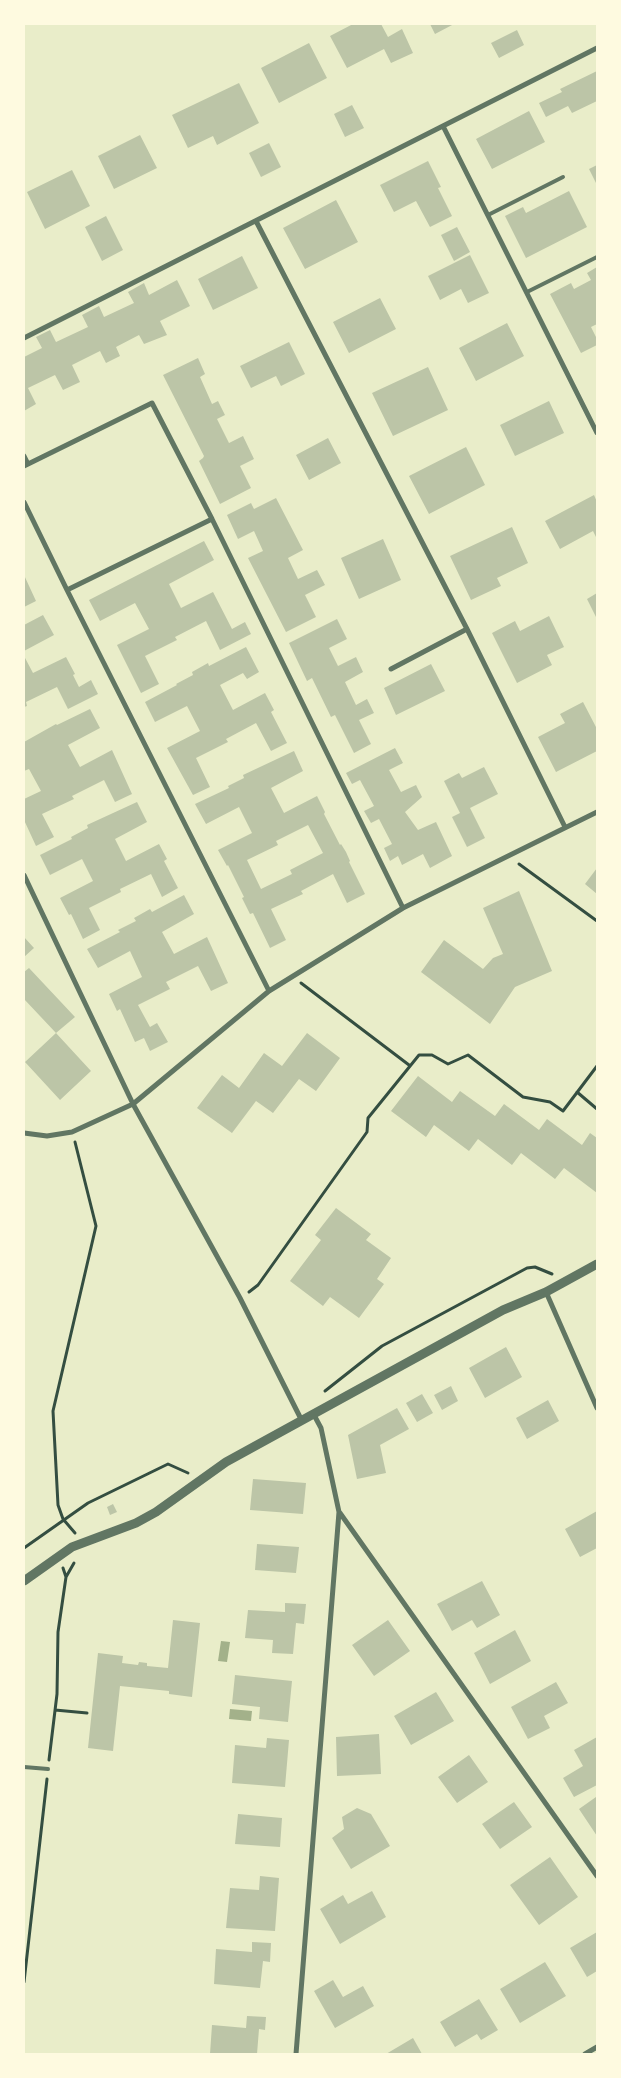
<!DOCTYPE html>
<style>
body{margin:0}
#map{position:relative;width:621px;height:2078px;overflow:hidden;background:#e9edc9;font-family:Mulish,sans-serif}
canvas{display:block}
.frame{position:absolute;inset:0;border:25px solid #fefae0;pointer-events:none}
</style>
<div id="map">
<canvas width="621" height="2078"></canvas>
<div class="frame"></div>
</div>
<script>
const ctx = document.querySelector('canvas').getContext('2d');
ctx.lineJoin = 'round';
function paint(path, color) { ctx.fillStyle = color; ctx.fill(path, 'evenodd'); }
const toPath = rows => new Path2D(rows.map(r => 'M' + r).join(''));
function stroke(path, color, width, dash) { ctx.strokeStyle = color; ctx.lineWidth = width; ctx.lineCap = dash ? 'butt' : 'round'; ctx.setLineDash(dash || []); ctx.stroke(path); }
paint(toPath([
 [221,1641,230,1642,227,1662,218,1661],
 [230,1709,252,1711,251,1721,229,1719]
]), '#a3b18a');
paint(toPath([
 [353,24,381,24,388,37,402,29,413,53,391,63,384,49,347,68,330,36],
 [430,24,454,24,435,34],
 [517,30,524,45,499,58,491,43],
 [309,43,327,78,279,103,261,68],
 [597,71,597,101,572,113,568,106,546,117,539,103,562,92,560,89],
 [239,83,259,123,217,145,213,136,188,148,172,115],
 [352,105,364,128,345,137,334,114],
 [529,111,545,142,492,169,476,139],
 [140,135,157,168,114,189,98,156],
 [269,143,281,167,261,177,249,153],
 [428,161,441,187,438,188,452,216,430,227,416,201,394,212,380,185],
 [597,165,597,185,589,169],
 [72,170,90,206,45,229,27,192],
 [569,191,587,227,526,258,505,216,523,207,526,213],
 [336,200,358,242,305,269,283,228],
 [106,216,123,250,102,261,85,227],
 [457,227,470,252,454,261,441,235],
 [470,255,489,293,468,303,461,289,440,300,428,276],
 [242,256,258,288,213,310,198,279],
 [597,267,597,324,591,327,597,339,597,345,581,353,550,294,571,283,574,289,591,280,587,273],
 [177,280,190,306,160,321,167,335,144,344,139,335,116,347,120,356,106,363,100,351,72,365,80,382,63,390,55,375,28,388,36,404,24,411,24,357,42,348,36,337,50,330,56,342,88,327,82,315,99,306,104,317,134,303,128,292,144,283,149,295],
 [380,298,396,329,349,353,333,322],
 [507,323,524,356,476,381,459,348],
 [289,342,305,374,281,386,276,376,251,388,240,366],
 [198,358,205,374,200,377,212,404,218,401,225,415,217,419,229,443,243,436,254,459,240,466,251,488,220,504,199,461,203,458,204,456,163,375],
 [428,367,448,410,393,436,372,393],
 [549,401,564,433,515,456,500,425],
 [328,438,341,463,309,480,296,455],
 [466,447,485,485,429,514,409,476],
 [594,495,597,502,597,539,593,531,560,549,545,521],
 [276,498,303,550,288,558,298,579,317,570,325,585,305,595,316,617,286,632,248,558,263,551,254,531,238,539,227,515,251,503,254,509],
 [512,527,528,563,497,578,501,586,471,600,450,556],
 [383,539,401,580,359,599,341,558],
 [204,541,214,560,169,584,181,608,213,592,232,629,245,622,251,634,220,650,206,621,175,637,177,640,145,656,159,684,141,693,117,645,149,629,135,603,100,621,89,600],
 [24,575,36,601,24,607],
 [597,593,597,619,587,599],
 [43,615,54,635,24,651,24,625],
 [549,616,564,647,547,655,552,665,517,683,492,633,515,621,520,631],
 [337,619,347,639,329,648,338,666,356,657,363,672,345,682,356,705,367,699,374,713,359,720,371,744,354,753,335,715,331,717,312,678,307,681,289,643],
 [246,647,259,672,247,679,243,673,220,685,233,710,265,693,274,710,271,712,287,743,271,751,256,723,226,739,228,742,196,758,210,787,193,795,167,748,200,731,187,706,155,722,145,702,177,685,176,684,193,675,192,672,208,663,209,666],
 [24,656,33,673,66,657,75,674,73,675,79,687,91,680,98,694,68,709,57,687,26,702,27,706,24,707],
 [431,664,445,691,396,715,384,688],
 [583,702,597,729,597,751,556,772,538,737,565,723,560,714],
 [90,709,100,728,68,745,80,767,112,750,132,794,115,802,104,780,72,796,74,799,42,814,54,837,36,846,24,820,24,799,41,791,29,769,24,771,24,742,56,724,57,725],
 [395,748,403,763,389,770,401,792,416,785,422,797,405,812,418,830,436,822,452,856,430,868,423,854,402,865,398,856,390,861,384,848,392,844,379,819,371,823,364,811,374,806,360,780,352,784,346,773],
 [294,751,303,771,271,788,284,813,317,796,325,812,324,814,340,845,341,844,346,852,350,861,349,862,365,894,347,903,333,874,301,891,303,894,271,909,286,940,270,948,253,913,250,914,242,898,244,897,228,865,227,866,218,850,252,833,239,807,206,824,195,804,229,788,228,786,244,778,243,775],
 [308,825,323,853,290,870,292,874,261,889,247,860,278,845,276,841],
 [484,767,498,794,470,808,485,838,467,847,452,817,460,813,444,781,459,773,462,778],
 [137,802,147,822,115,839,126,861,159,844,167,859,164,861,178,888,162,897,151,874,120,889,121,892,89,908,100,930,83,939,71,914,69,915,60,898,93,881,82,859,50,875,40,855,72,839,71,837,88,828,87,825],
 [597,868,597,894,585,884],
 [519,891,552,971,515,987,490,1024,421,972,444,940,483,969,493,958,503,954,483,908],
 [184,895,194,914,162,932,174,954,207,937,228,983,211,991,198,966,166,982,170,989,138,1005,150,1027,157,1023,168,1042,150,1051,144,1038,135,1042,120,1009,117,1011,109,994,142,977,130,951,98,968,87,949,120,932,118,930,136,921,134,918,150,909,152,912],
 [24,937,34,948,24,957],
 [29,968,75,1017,56,1033,24,999,24,972],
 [56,1033,91,1071,60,1100,25,1062],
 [307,1033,340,1058,316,1091,299,1079,273,1113,256,1101,232,1133,197,1108,222,1075,239,1088,264,1053,282,1066],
 [418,1076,452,1102,460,1091,495,1116,504,1104,539,1130,547,1119,582,1145,590,1133,597,1138,597,1193,564,1168,555,1179,521,1153,512,1165,478,1139,469,1151,434,1125,426,1137,391,1111],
 [336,1208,371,1234,366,1240,391,1258,377,1279,384,1284,359,1318,330,1297,323,1306,290,1281,321,1240,315,1235],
 [506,1347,522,1377,485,1398,469,1368],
 [451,1386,458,1401,442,1410,434,1395],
 [422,1394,433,1413,417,1422,406,1403],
 [548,1400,559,1421,527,1439,516,1418],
 [397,1408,409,1429,380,1445,386,1473,357,1479,348,1435],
 [253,1479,306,1483,303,1514,250,1510],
 [113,1504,117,1512,110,1515,107,1507],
 [597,1511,597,1548,580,1557,565,1529],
 [257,1544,299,1547,296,1573,255,1570],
 [482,1581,500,1615,477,1628,472,1620,452,1631,437,1604],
 [285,1603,306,1604,304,1624,296,1623,293,1654,272,1653,273,1640,245,1638,248,1610,285,1612],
 [173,1620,200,1623,192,1697,169,1694,169,1691,120,1686,113,1751,88,1748,98,1653,123,1656,122,1663,138,1665,139,1662,147,1663,147,1666,168,1668],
 [388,1620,410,1651,374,1676,352,1645],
 [515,1630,531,1661,490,1684,474,1653],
 [235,1675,292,1681,288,1722,259,1719,260,1707,232,1704],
 [556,1682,568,1703,544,1716,550,1728,528,1739,511,1707],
 [436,1692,454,1721,411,1745,394,1716],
 [379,1734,381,1774,337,1776,336,1737],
 [597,1737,597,1785,574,1797,563,1778,583,1766,574,1750],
 [267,1738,289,1740,285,1787,232,1783,235,1745,266,1748],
 [469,1755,488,1782,457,1803,438,1777],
 [596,1797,597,1799,597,1836,579,1809],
 [514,1802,532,1827,500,1849,482,1824],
 [357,1808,371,1814,390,1846,351,1869,332,1838,344,1829,342,1817],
 [238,1814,282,1818,280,1847,235,1844],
 [550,1857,578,1897,539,1925,510,1885],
 [260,1876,279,1878,275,1931,226,1928,230,1888,259,1890],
 [372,1891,386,1917,340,1944,320,1909,343,1895,348,1904],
 [597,1932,597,1971,587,1977,570,1948],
 [252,1942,271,1943,270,1962,263,1961,260,1988,214,1984,216,1949,252,1952],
 [545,1962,566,1996,520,2023,500,1989],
 [333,1980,343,1997,363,1986,374,2006,335,2028,314,1991],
 [479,1999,498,2030,481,2040,477,2034,455,2047,440,2022],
 [247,2016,266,2017,265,2030,259,2029,257,2054,210,2054,212,2025,246,2028],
 [413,2038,422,2054,386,2054]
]), '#bcc5a7');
stroke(toPath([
 [519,864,597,921],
 [301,983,409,1065],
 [577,1092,597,1109],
 [75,1142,96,1226,53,1411,58,1505,63,1519,75,1533],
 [249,1292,258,1285,367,1132,368,1118,419,1055,432,1055,448,1064,468,1055,523,1097,550,1102,563,1111,597,1066],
 [325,1391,382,1346,527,1268,535,1267,552,1274],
 [24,1548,88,1503,168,1464,188,1473],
 [66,1577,74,1563],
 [55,1710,87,1713],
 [49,1760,57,1694,58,1632,66,1577,63,1568],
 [24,1982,47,1779]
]), '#344e41', 3);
stroke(toPath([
 [488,215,563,177],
 [527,292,597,257],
 [24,1767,48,1769]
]), '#617663', 4);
stroke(toPath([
 [443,126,597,433],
 [256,221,467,629,565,827],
 [24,338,597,48],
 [24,456,28,464],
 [24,466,152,403,212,519,67,590,24,502],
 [212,519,403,908],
 [67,590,269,991],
 [391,669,467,629],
 [24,875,133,1104,240,1298,302,1421],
 [24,1133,47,1136,72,1132,133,1104,269,991,403,908,597,812],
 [546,1292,597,1408],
 [340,1513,597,1876],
 [296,2054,339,1512,321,1428,314,1415],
 [585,2054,597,2047]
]), '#617663', 5);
stroke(toPath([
 [24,1581,72,1547,136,1523,156,1512,226,1462,503,1310,546,1292,597,1264]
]), '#617663', 9);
</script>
